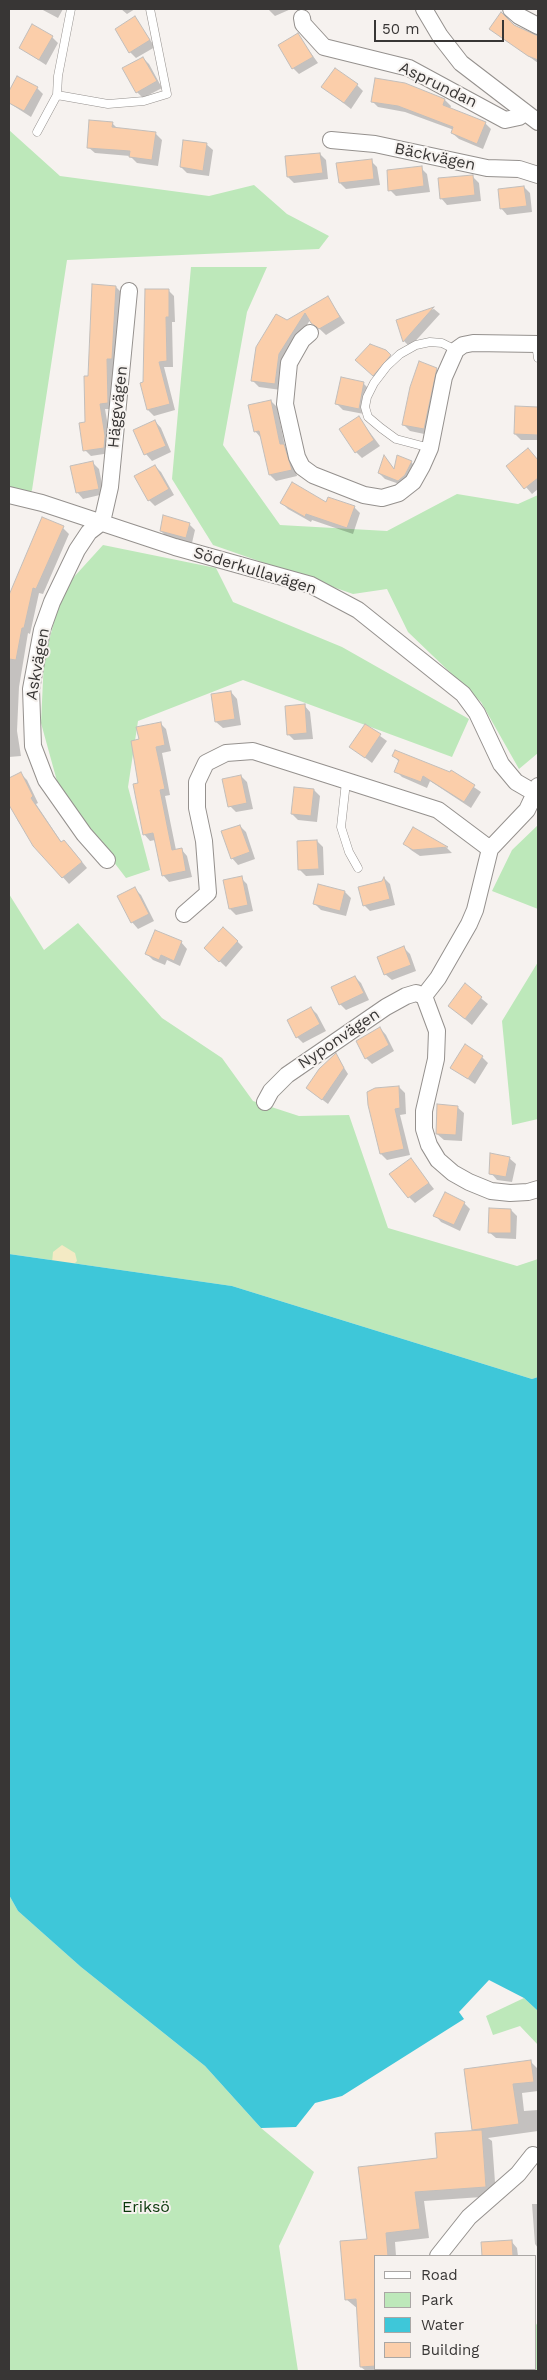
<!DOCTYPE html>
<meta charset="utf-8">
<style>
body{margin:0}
#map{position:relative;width:547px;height:2380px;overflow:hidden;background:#f6f2ef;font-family:"Work Sans",sans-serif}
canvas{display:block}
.frame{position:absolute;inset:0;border:10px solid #383635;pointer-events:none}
.legend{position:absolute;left:374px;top:2255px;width:162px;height:115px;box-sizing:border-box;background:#f6f2ef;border:1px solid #aaa7a5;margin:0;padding:6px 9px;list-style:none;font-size:15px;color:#383635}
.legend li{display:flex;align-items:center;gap:10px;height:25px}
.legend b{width:25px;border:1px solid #aaa7a5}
.scale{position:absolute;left:374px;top:20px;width:130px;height:22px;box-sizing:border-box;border:2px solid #383635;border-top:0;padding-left:6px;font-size:15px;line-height:18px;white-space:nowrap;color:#383635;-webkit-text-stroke:4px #f6f2ef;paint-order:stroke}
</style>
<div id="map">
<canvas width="547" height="2380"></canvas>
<div class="frame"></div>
<ul class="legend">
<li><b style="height:6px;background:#fff"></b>Road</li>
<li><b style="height:14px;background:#bde8ba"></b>Park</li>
<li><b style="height:14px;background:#3ec7d9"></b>Water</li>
<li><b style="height:14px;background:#fbceaa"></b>Building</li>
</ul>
<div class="scale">50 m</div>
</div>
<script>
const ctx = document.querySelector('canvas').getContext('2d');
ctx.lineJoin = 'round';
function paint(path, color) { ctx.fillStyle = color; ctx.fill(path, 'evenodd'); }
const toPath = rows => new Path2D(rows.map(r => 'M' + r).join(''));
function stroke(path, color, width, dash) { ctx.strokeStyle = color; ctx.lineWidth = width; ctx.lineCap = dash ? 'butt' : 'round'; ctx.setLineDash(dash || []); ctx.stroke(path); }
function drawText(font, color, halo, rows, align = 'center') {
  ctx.font = font + ' "Work Sans",sans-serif'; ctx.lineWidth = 4; ctx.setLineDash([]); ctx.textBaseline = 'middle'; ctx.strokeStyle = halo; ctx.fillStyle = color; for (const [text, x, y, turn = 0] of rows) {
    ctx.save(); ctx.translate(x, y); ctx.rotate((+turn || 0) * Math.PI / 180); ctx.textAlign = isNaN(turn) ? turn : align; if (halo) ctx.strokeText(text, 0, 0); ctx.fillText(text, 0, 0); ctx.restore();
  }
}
paint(toPath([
 [9,130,60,176,209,196,254,185,287,214,329,236,319,249,67,260,32,490,30,494,9,487],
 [191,267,267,267,247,312,223,445,280,525,387,531,457,494,518,504,538,495,538,753,519,769,481,702,408,632,387,589,353,594,213,545,172,479],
 [103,545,216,568,233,602,342,647,469,719,452,757,243,680,138,721,128,787,150,870,126,878,60,792,41,723,44,659,63,589],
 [538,825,538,909,492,891,512,850],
 [9,894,44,950,78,923,162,1018,222,1058,253,1101,299,1116,349,1115,388,1228,517,1266,538,1259,538,1377,532,1379,232,1286,9,1254],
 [538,962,538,1119,512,1125,502,1021],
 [9,1895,18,1911,81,1967,205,2066,261,2128,314,2172,279,2246,298,2371,9,2371],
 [524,1998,538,2011,538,2045,520,2026,493,2035,486,2016],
 [538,2322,538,2371,502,2371,502,2369,536,2369,536,2325]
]), '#bde8ba');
paint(toPath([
 [62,1245,75,1253,77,1261,68,1270,52,1263,53,1252]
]), '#f3eac4');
paint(toPath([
 [9,1254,232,1286,532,1379,538,1377,538,2011,524,1998,489,1980,459,2012,464,2019,342,2096,315,2103,296,2127,261,2128,205,2066,81,1967,18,1911,9,1895]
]), '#3ec7d9');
paint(toPath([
 [41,9,63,9,58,18],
 [121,9,135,9,127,14],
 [268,9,291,9,275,16],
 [135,18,155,47,136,58,130,52],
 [514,26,533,36,538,36,538,63,491,29],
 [298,35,318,63,299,74,293,68],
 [52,37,58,43,46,65,20,48],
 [143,58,149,64,162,88,143,98,137,92],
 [18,77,37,88,43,94,31,117,9,103,9,94],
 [357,85,363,91,351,109,323,87],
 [445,100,451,106,450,109,485,123,491,129,483,149,459,139,452,133,454,130,405,112,378,107,372,101],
 [112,123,118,129,156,134,162,140,158,166,137,163,130,156,95,153,88,147],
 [206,144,213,150,209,176,187,173,181,167],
 [320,154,326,160,328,179,294,183,288,177],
 [371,161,377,167,380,185,346,189,340,183],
 [421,168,427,174,430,192,396,196,390,190],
 [473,177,479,183,481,201,447,205,441,198],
 [524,187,530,193,532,212,507,215,501,208],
 [116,287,122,293,118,365,113,365,114,409,105,409,111,443,110,453,91,456,85,450,86,423],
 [168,290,174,296,175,322,172,322,173,367,164,367,175,410,154,416,148,410,145,383],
 [328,298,345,323,326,335,310,320,285,361,281,390,259,387,253,381,287,322],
 [434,309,440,314,410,347,404,341,398,321],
 [385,351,396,362,379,381,363,366],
 [436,369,443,375,429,435,410,431,404,425],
 [363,383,369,389,364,414,343,410,337,404],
 [271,401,277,407,285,447,290,451,297,476,276,481,270,475,261,438,255,431],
 [516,407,538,408,538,440,521,440,515,434],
 [359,418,380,446,362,458,356,452],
 [155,421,161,428,171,452,152,461,146,454,135,430],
 [534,456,538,460,538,489,532,494,508,466],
 [385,457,395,470,411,462,417,468,405,486,385,479,379,473],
 [93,463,99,469,104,494,83,499,77,492],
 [155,466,161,472,174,495,155,506,149,500],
 [282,503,354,507,360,513,353,534,312,520,311,522,288,509],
 [189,524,195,530,192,543,167,537,161,531],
 [63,528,69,534,43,594,39,593,30,634,28,633,19,687,17,731,21,756,9,757,10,596],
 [231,692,237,699,241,725,223,728,216,722,212,695],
 [304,705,310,712,313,739,294,740,288,734],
 [160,723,166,729,171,751,162,753,170,795,165,796,176,850,181,849,187,856,192,877,169,882,163,875,155,840,150,841,144,834,139,784,140,740],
 [365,725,387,741,372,763,351,747],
 [394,756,451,774,452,772,481,792,471,808,430,781,427,788,402,777,396,771,399,762],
 [21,774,27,780,38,803,36,804,62,843,70,847,87,868,69,884,34,845,18,821,9,802,9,780],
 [241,776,247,782,253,809,236,812,230,806],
 [314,790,320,796,317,822,298,820,292,814],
 [240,826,246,832,255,859,238,865,232,858],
 [414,829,447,848,452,853,420,856,411,850,405,844],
 [317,841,323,847,324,875,306,876,300,870],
 [241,878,247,884,253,911,236,915,230,909],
 [385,879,390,884,395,905,370,911,364,905],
 [319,885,345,892,351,898,346,916,321,910,314,903],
 [135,889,141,895,154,921,138,929,132,922],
 [237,941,243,947,226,967,212,954],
 [181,942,187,949,180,966,167,960,165,965,153,960,147,954],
 [404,948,410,954,416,971,392,980,385,974],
 [355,977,361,983,369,1000,346,1010,340,1004],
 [465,985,488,1004,472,1025,449,1006],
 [311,1008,317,1014,326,1031,303,1043,297,1037],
 [380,1028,386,1035,394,1051,372,1064,366,1058],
 [336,1055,348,1074,328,1104,307,1088],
 [482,1057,488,1063,475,1084,452,1068],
 [399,1087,405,1093,406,1114,400,1115,410,1155,387,1160,381,1154],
 [457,1107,464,1113,462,1141,444,1140,437,1134],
 [509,1158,516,1164,512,1182,497,1180,491,1173],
 [410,1159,434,1189,415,1203,409,1197],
 [464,1203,470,1209,460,1231,441,1222,435,1215],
 [511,1210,517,1216,516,1239,496,1238,489,1232],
 [531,2062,538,2069,538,2091,522,2093,524,2111,538,2110,538,2131,488,2138,492,2141,496,2196,424,2201,429,2238,395,2242,396,2256,376,2256,376,2369,437,2369,437,2371,366,2371,361,2367,358,2309,346,2299,368,2240,438,2159,476,2132,473,2129],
 [532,2204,538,2204,538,2248,535,2244],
 [511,2241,517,2248,518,2256,483,2256,482,2243]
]), '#0003');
const building = toPath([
 [501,12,514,25,538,36,538,60,528,56,489,29,501,12],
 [135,16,150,40,129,53,115,29,135,16],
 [32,24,53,36,39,60,19,48,32,24],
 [298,33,313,57,292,69,278,45,298,33],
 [143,57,157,81,136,93,122,68,143,57],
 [335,68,358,84,344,103,321,87,335,68],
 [17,76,38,87,24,111,9,103,9,91,17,76],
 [375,78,405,83,445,99,443,105,486,122,477,144,451,133,453,127,398,106,371,102,375,78],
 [89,120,113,122,112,127,156,132,152,160,129,157,130,151,87,148,89,120],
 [183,140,207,143,203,171,180,167,183,140],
 [320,153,323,173,287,177,285,156,320,153],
 [372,159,374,179,339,183,336,163,372,159],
 [422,166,424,186,388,191,387,170,422,166],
 [473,175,475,195,440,199,438,178,473,175],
 [524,186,527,206,500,209,498,189,524,186],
 [92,284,116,286,112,359,107,359,108,403,100,404,105,436,104,448,83,451,79,423,85,422,84,376,88,376,92,284],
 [145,289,169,289,169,317,166,317,167,361,159,362,170,404,147,410,140,383,143,382,145,289],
 [328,296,340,317,319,329,311,323,305,313,279,354,275,384,251,381,256,347,276,314,287,320,328,296],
 [434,307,403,342,396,320,434,307],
 [370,344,386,350,391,355,373,376,355,360,370,344],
 [419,361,437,368,424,429,402,425,410,387,419,361],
 [341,377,364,382,359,409,335,404,341,377],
 [271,400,280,444,284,444,292,470,269,475,259,431,254,432,248,405,271,400],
 [515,406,538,407,538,435,514,434,515,406],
 [359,416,374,440,355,453,339,429,359,416],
 [155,420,166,446,144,455,133,430,155,420],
 [528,448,538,460,538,478,524,489,506,466,528,448],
 [384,455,394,469,397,455,412,461,405,475,398,481,378,473,384,455],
 [93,461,99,489,76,493,70,466,93,461],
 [155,465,169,489,148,501,134,476,155,465],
 [292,482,326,502,328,497,355,506,347,528,306,514,305,517,280,503,292,482],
 [163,515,190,523,186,538,160,531,163,515],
 [42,517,64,526,36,589,33,588,24,628,22,628,16,660,9,659,9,595,42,517],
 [231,691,235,719,215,722,211,694,231,691],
 [305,704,307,733,287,735,285,706,305,704],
 [161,722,165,745,156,747,165,789,160,790,172,850,182,848,186,871,162,876,153,833,143,835,133,784,138,783,131,741,139,739,136,727,161,722],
 [365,724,381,734,365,758,349,747,365,724],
 [395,750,450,772,451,770,475,785,464,802,423,776,421,782,394,772,399,760,392,756,395,750],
 [21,772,33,796,31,798,61,842,64,840,82,862,62,878,33,846,9,805,9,778,21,772],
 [241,775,247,803,228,807,222,779,241,775],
 [294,787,314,789,311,816,291,814,294,787],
 [240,825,250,852,231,859,221,831,240,825],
 [413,827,448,847,413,850,403,844,413,827],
 [317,840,319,869,298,870,297,841,317,840],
 [242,876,248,905,229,909,223,880,242,876],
 [384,877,390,899,363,906,358,887,382,881,384,877],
 [318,884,345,891,340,911,313,904,318,884],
 [135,887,149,914,131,923,117,896,135,887],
 [223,927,238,941,219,962,204,948,223,927],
 [155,930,182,941,174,961,161,955,159,960,145,954,155,930],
 [404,946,411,965,384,975,377,957,404,946],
 [355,976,364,993,339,1005,331,987,355,976],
 [465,983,482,997,465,1019,448,1006,465,983],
 [311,1007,320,1024,296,1038,287,1020,311,1007],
 [380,1027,389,1045,365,1059,356,1041,380,1027],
 [465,1044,483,1056,468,1079,450,1068,465,1044],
 [336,1053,344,1068,322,1100,306,1088,319,1069,336,1053],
 [399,1086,400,1108,395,1109,404,1149,380,1154,368,1105,367,1092,375,1088,399,1086],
 [437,1104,458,1106,456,1135,436,1134,437,1104],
 [490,1153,510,1157,506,1177,489,1174,490,1153],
 [411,1158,429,1183,408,1198,389,1174,411,1158],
 [445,1192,465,1202,454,1225,433,1216,445,1192],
 [489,1208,511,1209,511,1233,488,1233,489,1208],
 [531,2060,534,2082,513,2084,519,2124,472,2130,464,2069,531,2060],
 [482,2130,486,2187,415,2192,420,2229,386,2233,388,2256,376,2256,376,2366,360,2367,356,2299,345,2300,340,2241,367,2239,358,2167,437,2158,435,2133,482,2130],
 [512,2240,513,2256,482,2256,481,2242,512,2240]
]);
paint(building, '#fbceaa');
stroke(building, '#c2bebb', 1);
const service = toPath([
 [57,95,108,104,144,101,167,94,150,9],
 [37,132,57,95,58,76,71,9],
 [536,344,538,358],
 [430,448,396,439,381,428,368,417,365,407,367,397,374,383,387,366,400,354,416,345,430,342,442,343,456,350],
 [346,782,341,827,349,852,358,868]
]);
const minor = toPath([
 [424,9,440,36,461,63,538,122],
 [511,9,519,16,538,26],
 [302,18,303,24,324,47,409,68,505,120,519,117,525,112],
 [331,140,375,144,487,168,519,169,538,175],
 [310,333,302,340,289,363,285,404,297,457,302,467,313,475,364,495,382,498,399,493,413,482,422,466,430,448,444,377,456,350,463,345,473,343,538,344],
 [9,495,42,503,175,547,311,585,358,610,463,694,477,713,501,764,516,782,535,793,538,786],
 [107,860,84,834,46,780,33,746,31,689,42,630,52,602,77,550,89,532,102,522,110,487,129,291],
 [184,914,208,893,204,841,197,808,197,782,206,763,226,753,253,751,438,810,490,849],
 [424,996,438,978,469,924,475,910,490,849,527,810,535,793],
 [265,1102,271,1091,287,1075,386,1007,406,996,416,993,424,996,437,1031,436,1059,424,1111,424,1129,429,1145,438,1160,453,1173,469,1182,491,1191,510,1193,528,1192,538,1189],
 [438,2256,469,2217,518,2174,533,2155],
 [436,2369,436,2371]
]);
stroke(service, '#95918e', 9);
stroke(minor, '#95918e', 18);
stroke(service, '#fff', 8);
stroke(minor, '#fff', 16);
drawText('16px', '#383635', '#f6f2ef', [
 ["Asprundan",438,85,26],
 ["Bäckvägen",435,157,12],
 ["Häggvägen",118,407,-84],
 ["Söderkullavägen",255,571,17],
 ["Askvägen",38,664,-80],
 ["Nyponvägen",339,1039,-34]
]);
drawText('16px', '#0a380b', '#f6f2ef', [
 ["Eriksö",146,2207]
]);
</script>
